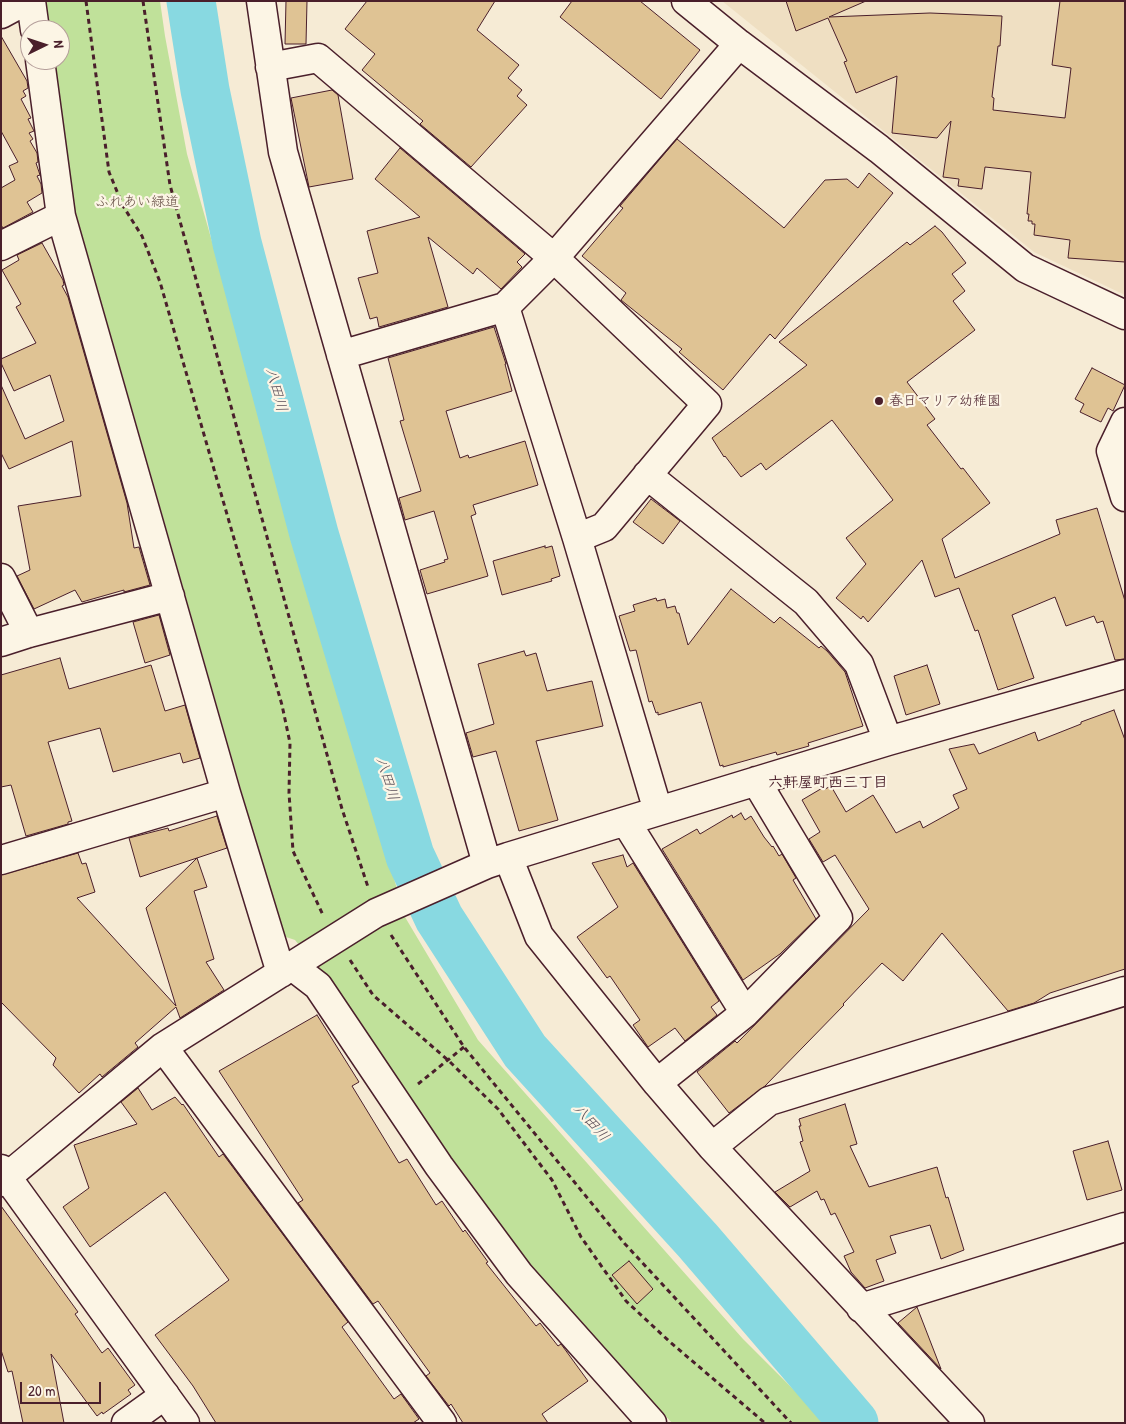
<!DOCTYPE html>
<meta charset="utf-8">
<style>
body{margin:0}
#map{position:relative;width:1126px;height:1424px;overflow:hidden;background:#f6ebd5;font-family:"Patrick Hand",sans-serif}
canvas{display:block}
.frame{position:absolute;inset:0;border:2px solid #4a1f2b;pointer-events:none}
.north{position:absolute;left:20px;top:20px;width:50px;height:50px;box-sizing:border-box;background:#fcf5e5;border:1px solid #b59f9b;border-radius:50%;rotate:86deg;font-size:14px;font-weight:700;line-height:20px;text-align:center;color:#4a1f2b}
.north::after{content:'';display:block;margin:auto;width:18px;height:22px;background:#4a1f2b;clip-path:polygon(50% 0,100% 100%,50% 72%,0 100%)}
.scale{position:absolute;left:20px;top:1382px;width:81px;height:22px;box-sizing:border-box;border:2px solid #4a1f2b;border-top:0;padding-left:6px;font-size:15px;line-height:18px;white-space:nowrap;color:#4a1f2b;-webkit-text-stroke:4px #fcf5e5;paint-order:stroke}
</style>
<div id="map">
<canvas width="1126" height="1424"></canvas>
<div class="frame"></div>
<div class="north">N</div>
<div class="scale">20 m</div>
</div>
<script>
const ctx = document.querySelector('canvas').getContext('2d');
ctx.lineJoin = 'round';
function paint(path, color) { ctx.fillStyle = color; ctx.fill(path, 'evenodd'); }
const toPath = rows => new Path2D(rows.map(r => 'M' + r).join(''));
function stroke(path, color, width, dash) { ctx.strokeStyle = color; ctx.lineWidth = width; ctx.lineCap = dash ? 'butt' : 'round'; ctx.setLineDash(dash || []); ctx.stroke(path); }
function drawText(font, color, halo, rows, align = 'center') {
  ctx.font = font + ' "Patrick Hand","Klee One",sans-serif'; ctx.lineWidth = 4.5; ctx.setLineDash([]); ctx.textBaseline = 'middle'; ctx.strokeStyle = halo; ctx.fillStyle = color; for (const [text, x, y, turn = 0] of rows) {
    ctx.save(); ctx.translate(x, y); ctx.rotate((+turn || 0) * Math.PI / 180); ctx.textAlign = isNaN(turn) ? turn : align; if (halo) ctx.strokeText(text, 0, 0); ctx.fillText(text, 0, 0); ctx.restore();
  }
}
paint(toPath([
 [722,1,1125,1,1125,295,1034,252]
]), '#efdfc2');
paint(toPath([
 [45,1,160,1,165,36,187,154,405,917,478,1040,743,1339,827,1423,672,1423,543,1282,441,1153,323,975,295,940,283,936,75,210,53,60,60,60,60,30,49,30]
]), '#c0e19a');
stroke(toPath([
 [191,1,205,90,237,243,314,534,410,856,439,918,525,1051,698,1241,854,1423]
]), '#88d9e1', 49);
const building = toPath([
 [286,1,307,1,306,44,285,44,286,1],
 [367,1,495,1,477,30,519,65,508,78,522,90,517,96,527,105,471,167,420,124,423,121,362,70,375,54,345,29,367,1],
 [572,1,640,1,700,50,661,99,560,17,572,1],
 [786,1,866,1,829,17,930,13,1002,16,1000,46,998,46,992,97,994,98,993,110,1065,118,1071,68,1052,65,1060,1,1125,1,1125,262,1068,258,1070,240,1034,235,1035,224,1032,224,1032,221,1028,221,1029,214,1027,214,1031,172,985,167,982,189,958,186,959,179,943,177,951,121,937,138,892,133,897,76,856,93,844,62,847,61,828,18,796,31,786,1],
 [1,36,27,81,28,88,23,91,26,96,21,99,31,118,28,119,34,131,29,133,33,139,30,141,37,153,38,162,36,163,40,175,37,176,41,184,42,193,27,202,33,212,3,228,1,225,1,188,15,180,9,166,18,162,1,131,1,36],
 [332,90,338,95,353,179,309,187,291,98,332,90],
 [677,139,784,228,825,180,847,179,858,188,869,173,893,193,775,339,770,334,723,390,679,352,682,349,621,300,626,293,582,256,623,208,620,206,677,139],
 [400,148,525,254,517,262,522,267,501,289,477,268,473,274,428,237,448,307,379,327,377,317,370,319,358,278,378,273,367,231,420,217,375,179,400,148],
 [935,226,942,232,966,263,952,274,965,291,953,301,975,330,907,382,935,419,927,425,961,469,963,468,990,503,942,539,955,578,1060,534,1056,520,1097,508,1125,601,1125,659,1115,660,1103,621,1097,623,1094,616,1066,626,1055,597,1012,615,1034,678,998,690,978,630,975,631,959,588,935,597,922,560,868,622,863,616,861,619,836,598,866,564,846,538,893,500,832,420,766,470,761,463,741,477,725,456,724,457,712,438,807,365,779,342,907,242,910,245,935,226],
 [42,243,63,280,64,285,62,286,68,297,127,503,134,548,139,547,150,585,124,592,124,590,82,602,75,590,34,609,17,576,30,570,18,506,81,496,72,441,9,469,1,453,1,385,25,439,64,421,50,375,14,391,1,363,1,359,36,343,16,307,21,304,2,270,19,260,17,255,42,243],
 [494,327,506,364,505,364,512,391,446,411,460,458,468,455,469,458,525,441,538,485,473,505,476,514,471,516,488,576,427,594,420,570,445,562,444,560,448,559,434,511,405,520,399,498,421,491,400,421,404,420,388,358,494,327],
 [1092,368,1125,385,1113,411,1108,408,1101,422,1080,412,1084,404,1075,399,1092,368],
 [651,499,680,521,663,544,633,522,651,499],
 [545,546,545,548,552,546,560,576,551,579,552,581,502,595,493,561,545,546],
 [731,589,774,623,780,617,819,648,821,646,827,651,845,672,863,726,808,743,809,746,777,755,776,752,723,767,723,765,720,766,701,702,658,715,658,712,656,713,652,701,649,702,636,650,630,651,619,616,635,611,633,605,656,598,657,601,665,599,667,608,675,606,677,613,679,613,688,645,731,589],
 [159,615,170,655,145,663,133,622,159,615],
 [524,651,526,656,536,653,547,691,592,681,603,726,536,741,558,820,519,831,496,751,473,757,466,733,494,724,478,664,524,651],
 [60,658,69,689,151,665,165,711,185,705,200,758,183,763,180,753,113,772,100,728,48,742,72,821,68,822,68,824,26,836,11,785,1,787,1,675,60,658],
 [927,665,940,704,906,715,894,676,927,665],
 [1114,710,1125,740,1125,969,1050,993,1034,1003,1008,1011,942,933,903,981,882,963,843,1004,844,1005,765,1086,729,1113,697,1072,735,1041,737,1043,869,909,835,855,823,862,809,839,820,832,802,800,824,787,825,789,831,786,846,812,873,795,896,833,920,821,923,828,959,808,953,795,967,789,949,749,974,744,979,754,1035,732,1038,741,1081,724,1081,722,1114,710],
 [741,813,745,820,751,816,764,837,772,847,773,846,779,856,782,854,796,878,793,880,816,919,780,954,743,980,662,849,697,829,700,834,732,815,733,818,741,813],
 [217,816,227,848,140,877,129,838,168,828,169,831,217,816],
 [78,853,82,864,86,863,95,892,77,898,176,1006,146,908,197,858,207,887,194,891,214,959,206,962,224,990,180,1018,176,1007,135,1043,138,1047,102,1077,100,1074,79,1093,53,1065,56,1058,1,1002,1,875,78,853],
 [623,855,627,867,633,863,719,1001,711,1007,717,1015,685,1041,675,1028,648,1047,633,1025,640,1020,610,976,607,978,577,937,618,907,592,863,623,855],
 [317,1015,359,1082,352,1086,399,1163,407,1159,436,1205,442,1201,463,1232,465,1230,488,1262,486,1263,536,1326,540,1323,558,1346,561,1344,588,1381,542,1414,548,1423,463,1423,451,1404,449,1406,426,1376,430,1373,378,1301,373,1304,298,1203,303,1200,219,1071,317,1015],
 [138,1088,152,1110,175,1097,182,1105,183,1104,219,1157,223,1154,348,1322,342,1327,394,1399,401,1394,419,1419,413,1423,216,1423,193,1386,155,1335,229,1280,165,1192,90,1247,63,1207,89,1188,74,1145,137,1124,121,1102,138,1088],
 [845,1104,857,1144,850,1146,869,1187,937,1167,946,1198,948,1197,964,1250,941,1259,930,1225,890,1236,896,1253,876,1260,884,1281,865,1288,851,1272,844,1256,854,1252,835,1213,831,1215,824,1199,821,1200,817,1191,790,1207,775,1192,810,1171,800,1142,803,1141,799,1126,801,1126,799,1119,845,1104],
 [1108,1141,1122,1190,1087,1200,1073,1151,1108,1141],
 [1,1206,78,1312,75,1314,102,1353,108,1348,135,1385,128,1390,131,1394,103,1414,102,1412,97,1416,51,1354,64,1423,23,1423,12,1371,8,1372,1,1350,1,1206],
 [629,1261,653,1289,637,1304,612,1275,629,1261],
 [917,1307,941,1369,898,1323,917,1307]
]);
paint(building, '#dfc394');
stroke(building, '#4a1f2b', 1);
const street = toPath([
 [31,1,35,30],
 [261,1,283,152,487,864],
 [686,1,739,44,879,149,1025,268,1125,315],
 [1,14,25,1],
 [40,60,61,216,226,793,281,973],
 [270,67,318,58,554,258,707,404,604,527,577,538],
 [1,246,61,216],
 [505,307,577,538,658,811],
 [341,355,505,307,554,258,739,44],
 [1125,422,1111,451,1125,497],
 [647,475,806,602,859,664,888,741],
 [1,578,29,633],
 [1,642,29,633,170,596],
 [626,822,745,1013],
 [508,857,539,936,657,1083,712,1147,970,1423],
 [1,860,226,793],
 [292,966,318,986,439,1166,519,1274,652,1423],
 [163,1047,442,1423],
 [657,1083,745,1013,838,918,756,781],
 [712,1147,769,1101,1125,991],
 [1,1182,163,1047,376,913,487,864,508,857,888,741,1125,674],
 [861,1308,1125,1227],
 [126,1423,165,1395]
]);
const secondary = toPath([
 [1,1169,185,1423]
]);
stroke(street, '#4a1f2b', 31);
stroke(secondary, '#4a1f2b', 31);
stroke(toPath([
 [86,1,109,172,123,206,142,236,160,282,282,705,290,743,289,793,293,851,323,915],
 [143,1,170,185,342,809,368,887],
 [391,935,464,1047,625,1244,791,1423],
 [350,960,373,995,449,1061,498,1109,552,1180,581,1237,626,1301,670,1342,765,1423],
 [418,1084,464,1047]
]), '#4a1f2b', 3, [5, 4]);
stroke(street, '#fcf5e5', 28);
stroke(secondary, '#fcf5e5', 28);
for (const [x, y, r, color] of [
 [879,401,5,"#4a1f2b"]
]) { const dot = new Path2D(); dot.arc(x, y, r, 0, 2 * Math.PI); ctx.fillStyle = color; ctx.fill(dot); stroke(dot, '#fcf5e5', 2); }
drawText('14px', '#685047', '#fcf5e5', [
 ["ふれあい緑道",137,202]
]);
drawText('14px', '#4a1f2b', '#fcf5e5', [
 ["春日マリア幼稚園",889,401]
], 'left');
drawText('italic 15px', '#5a4e58', '#fcf5e5', [
 ["八田川",276,390,75],
 ["八田川",387,779,73],
 ["八田川",591,1123,48]
]);
drawText('bold 15px', '#4a1f2b', '#fcf5e5', [
 ["六軒屋町西三丁目",828,783]
]);
</script>
